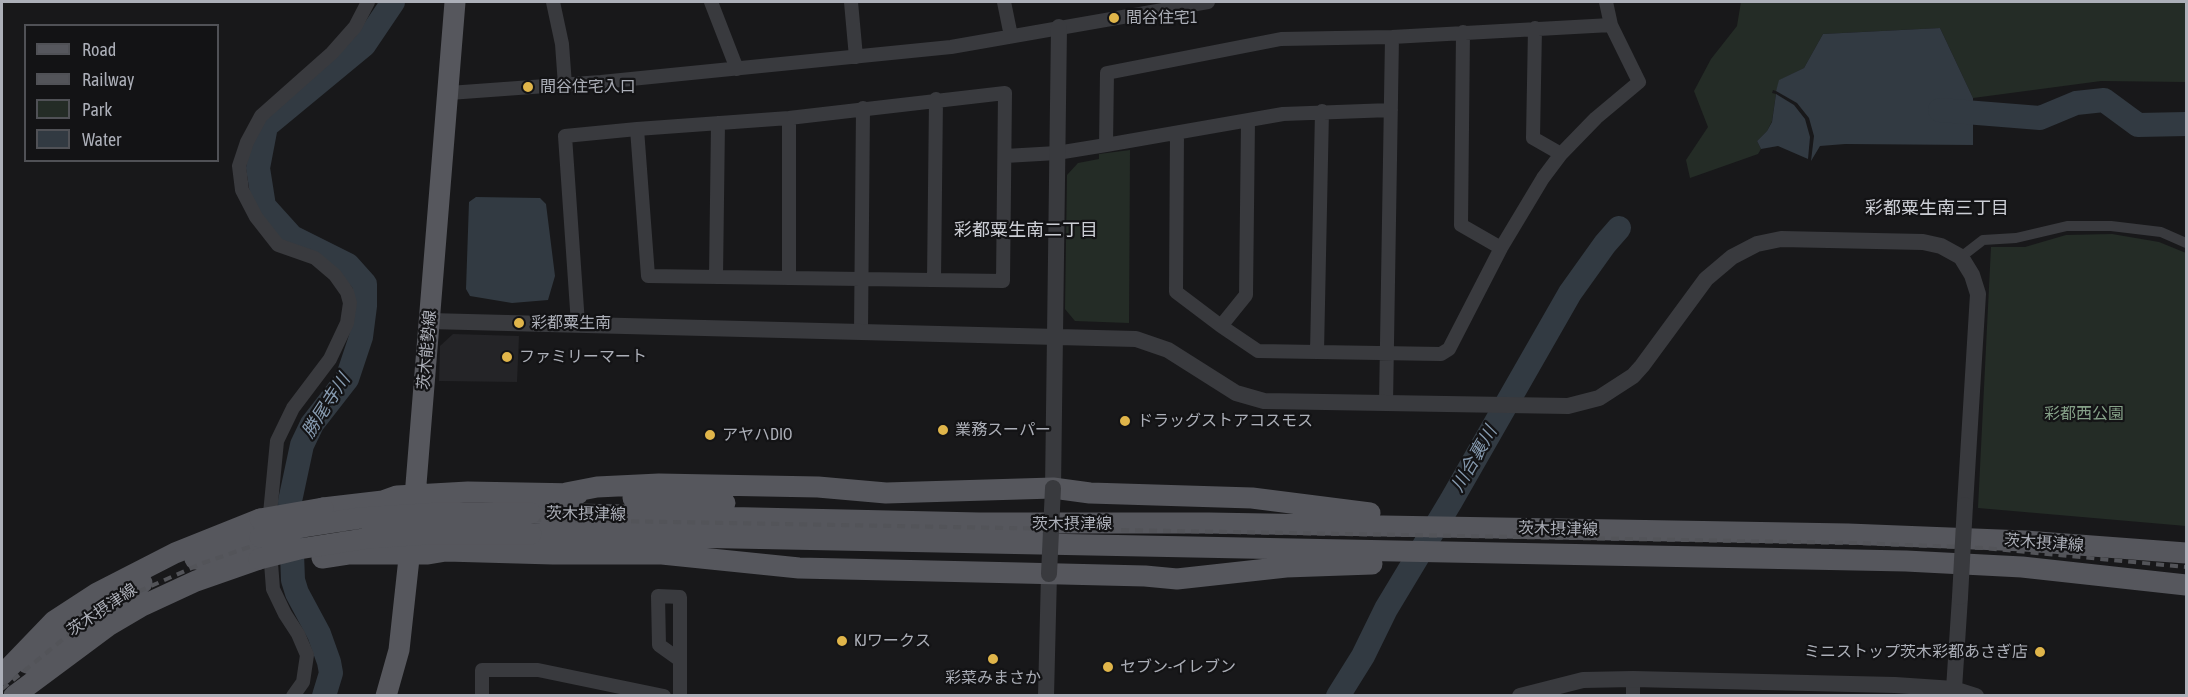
<!DOCTYPE html>
<meta charset="utf-8">
<style>
body{margin:0}
#map{position:relative;width:2188px;height:697px;overflow:hidden;background:#18181a;font-family:"Asap Condensed",sans-serif}
canvas{display:block}
.frame{position:absolute;inset:0;border:3px solid #acafb8;pointer-events:none}
.legend{position:absolute;left:24px;top:24px;width:195px;height:138px;box-sizing:border-box;background:#131315;border:2px solid #505156;margin:0;padding:8px 10px;list-style:none;font-size:18px;color:#acafb8}
.legend li{display:flex;align-items:center;gap:12px;height:30px}
.legend b{width:30px;border:2px solid #505156}
</style>
<div id="map">
<canvas width="2188" height="697"></canvas>
<div class="frame"></div>
<ul class="legend">
<li><b style="height:8px;background:#56575d"></b>Road</li>
<li><b style="height:8px;background:#535459"></b>Railway</li>
<li><b style="height:16px;background:#242c26"></b>Park</li>
<li><b style="height:16px;background:#323a42"></b>Water</li>
</ul>
</div>
<script>
const ctx = document.querySelector('canvas').getContext('2d');
ctx.lineJoin = 'round';
function paint(path, color) { ctx.fillStyle = color; ctx.fill(path, 'evenodd'); }
const toPath = rows => new Path2D(rows.map(r => 'M' + r).join(''));
function stroke(path, color, width, dash) { ctx.strokeStyle = color; ctx.lineWidth = width; ctx.lineCap = dash ? 'butt' : 'round'; ctx.setLineDash(dash || []); ctx.stroke(path); }
function drawText(font, color, halo, rows, align = 'center') {
  ctx.font = font + ' "Asap Condensed","Noto Sans JP",sans-serif'; ctx.lineWidth = 4.5; ctx.setLineDash([]); ctx.textBaseline = 'middle'; ctx.strokeStyle = halo; ctx.fillStyle = color; for (const [text, x, y, turn = 0] of rows) {
    ctx.save(); ctx.translate(x, y); ctx.rotate((+turn || 0) * Math.PI / 180); ctx.textAlign = isNaN(turn) ? turn : align; if (halo) ctx.strokeText(text, 0, 0); ctx.fillText(text, 0, 0); ctx.restore();
  }
}
paint(toPath([
 [453,334,519,336,517,382,439,381,440,346]
]), '#242427');
paint(toPath([
 [1741,2,2186,2,2186,82,2101,81,1973,98,1940,28,1823,34,1804,68,1780,80,1776,91,1773,90,1772,93,1776,94,1772,121,1767,131,1757,141,1761,149,1758,154,1690,178,1686,160,1708,127,1694,91,1711,59,1737,26],
 [1130,150,1129,323,1075,321,1065,309,1067,175,1078,163,1099,159,1099,154],
 [2112,234,2159,242,2186,253,2186,526,1978,508,1991,247,2025,247,2066,235]
]), '#242c26');
paint(toPath([
 [1940,28,1973,98,1973,145,1845,144,1820,146,1811,161,1814,136,1809,118,1797,103,1776,91,1779,80,1804,68,1823,34],
 [1776,94,1794,105,1805,119,1810,137,1808,159,1778,146,1761,149,1757,141,1767,131,1772,122],
 [476,197,540,198,546,204,555,276,548,300,512,303,470,296,466,289,469,202]
]), '#323a42');
stroke(toPath([
 [1940,110,2040,118,2076,103,2104,100,2138,125,2186,124],
 [324,696,331,673,329,662,319,634,297,593,293,580,290,501,302,445,312,424,347,379,361,337,365,306,365,284,348,265,292,237,264,206,258,168,266,126,364,45,393,2],
 [1338,696,1363,656,1386,609,1451,501,1570,293,1605,244,1619,228]
]), '#323a42', 24);
stroke(toPath([
 [1961,257,1983,240,2016,238,2067,226,2111,226,2161,232,2186,243]
]), '#393a3e', 10);
stroke(toPath([
 [553,2,562,44,565,85],
 [711,2,737,69],
 [851,2,856,57],
 [1004,2,1011,36],
 [1535,28,1533,138,1561,154],
 [1463,32,1461,225,1501,248],
 [449,93,601,82,951,47,1208,2],
 [1391,110,1283,114,1106,145,1107,73,1281,39,1392,37,1611,25],
 [1322,111,1317,352,1441,354,1449,349,1501,248,1543,178,1561,154,1596,118,1639,82,1611,25,1606,2],
 [789,118,789,278],
 [1177,133,1176,292,1221,326,1246,295,1248,121],
 [1005,156,1057,153,1106,145],
 [716,277,718,123],
 [934,280,936,99],
 [578,324,565,136,637,129,789,118,1005,93,1003,281,648,276,637,129],
 [1221,326,1258,351,1317,352],
 [861,331,863,108],
 [1386,404,1392,37],
 [269,524,277,441,293,408,330,359,347,323,350,303,347,292,335,275,315,258,278,245,256,217,242,190,239,166,247,142,261,116,332,53,355,27,368,2],
 [270,550,273,589,285,614,298,634,307,655,303,682,293,696],
 [482,696,482,670,538,670,664,696],
 [680,696,680,597,658,596,659,645,680,660],
 [1633,696,1633,679]
]), '#393a3e', 14);
stroke(toPath([
 [429,321,1136,339,1168,350,1236,393,1264,401,1568,406,1599,398,1633,376,1642,366,1706,279,1732,257,1757,244,1781,239,1923,242,1941,246,1961,257,1972,275,1978,294,1965,505],
 [1053,488,1059,27],
 [1954,689,1960,597],
 [1046,696,1049,574],
 [1520,696,1583,680,1633,679,1895,685,1954,689,1976,696]
]), '#393a3e', 16);
stroke(toPath([
 [566,493,597,487,659,484,818,487,886,493,1053,488,1090,493,1252,498,1370,513],
 [633,498,725,503],
 [323,508,383,501,397,496,468,492,578,494],
 [414,509,455,2],
 [531,513,979,523,1209,523,1848,534,2025,541,2186,553],
 [531,534,1906,561,2022,567,2186,585],
 [322,558,348,554,428,554,446,551,553,554,662,554,799,568,1021,573,1145,576,1177,579,1286,567,1372,564],
 [195,559,260,537],
 [27,663,86,619,142,583],
 [2,675,54,621,97,593,175,553,260,519],
 [14,696,108,626,142,606,196,581,259,559],
 [386,696,399,650,411,540]
]), '#56575d', 21);
stroke(toPath([
 [2,689,67,636,99,615,133,594,203,563,258,544,295,535,352,526,413,521,492,519,610,521,1855,543,1984,548,2186,567]
]), '#535459', 4, [8, 6]);
stroke(toPath([
 [1049,574,1053,488],
 [1960,597,1965,505]
]), '#393a3e', 16);
stroke(toPath([
 [260,519,323,508],
 [260,537,302,527,360,518,439,513,531,513],
 [259,559,299,549,369,538,427,534,531,534]
]), '#56575d', 21);
for (const [x, y, r, color] of [
 [1114,18,6,"#e0b54a"],
 [528,87,6,"#e0b54a"],
 [519,323,6,"#e0b54a"],
 [507,357,6,"#e0b54a"],
 [1125,421,6,"#e0b54a"],
 [943,430,6,"#e0b54a"],
 [710,435,6,"#e0b54a"],
 [842,641,6,"#e0b54a"],
 [2040,652,6,"#e0b54a"],
 [993,659,6,"#e0b54a"],
 [1108,667,6,"#e0b54a"]
]) { const dot = new Path2D(); dot.arc(x, y, r, 0, 2 * Math.PI); ctx.fillStyle = color; ctx.fill(dot); stroke(dot, '#131315', 2); }
drawText('16px', '#acafb8', '#131315', [
 ["間谷住宅1",1126,18],
 ["間谷住宅入口",540,87],
 ["彩都粟生南",531,323],
 ["ファミリーマート",519,357],
 ["ドラッグストアコスモス",1137,421],
 ["業務スーパー",955,430],
 ["アヤハDIO",722,435],
 ["KJワークス",854,641],
 ["ミニストップ茨木彩都あさぎ店",2028,652,"right"],
 ["セブン-イレブン",1120,667],
 ["彩菜みまさか",993,678,"center"]
], 'left');
drawText('16px', '#acafb8', '#131315', [
 ["茨木能勢線",427,350,-85],
 ["茨木摂津線",586,514,1],
 ["茨木摂津線",1072,524],
 ["茨木摂津線",1558,529,1],
 ["茨木摂津線",2044,543,4],
 ["茨木摂津線",102,610,-34]
]);
drawText('16px', '#85a188', '#131315', [
 ["彩都西公園",2084,414]
]);
drawText('18px', '#ccced5', '#131315', [
 ["彩都粟生南三丁目",1937,208],
 ["彩都粟生南二丁目",1026,230]
]);
drawText('italic 18px', '#869aaf', '#131315', [
 ["勝尾寺川",326,406,-57],
 ["川合裏川",1474,459,-60]
]);
</script>
